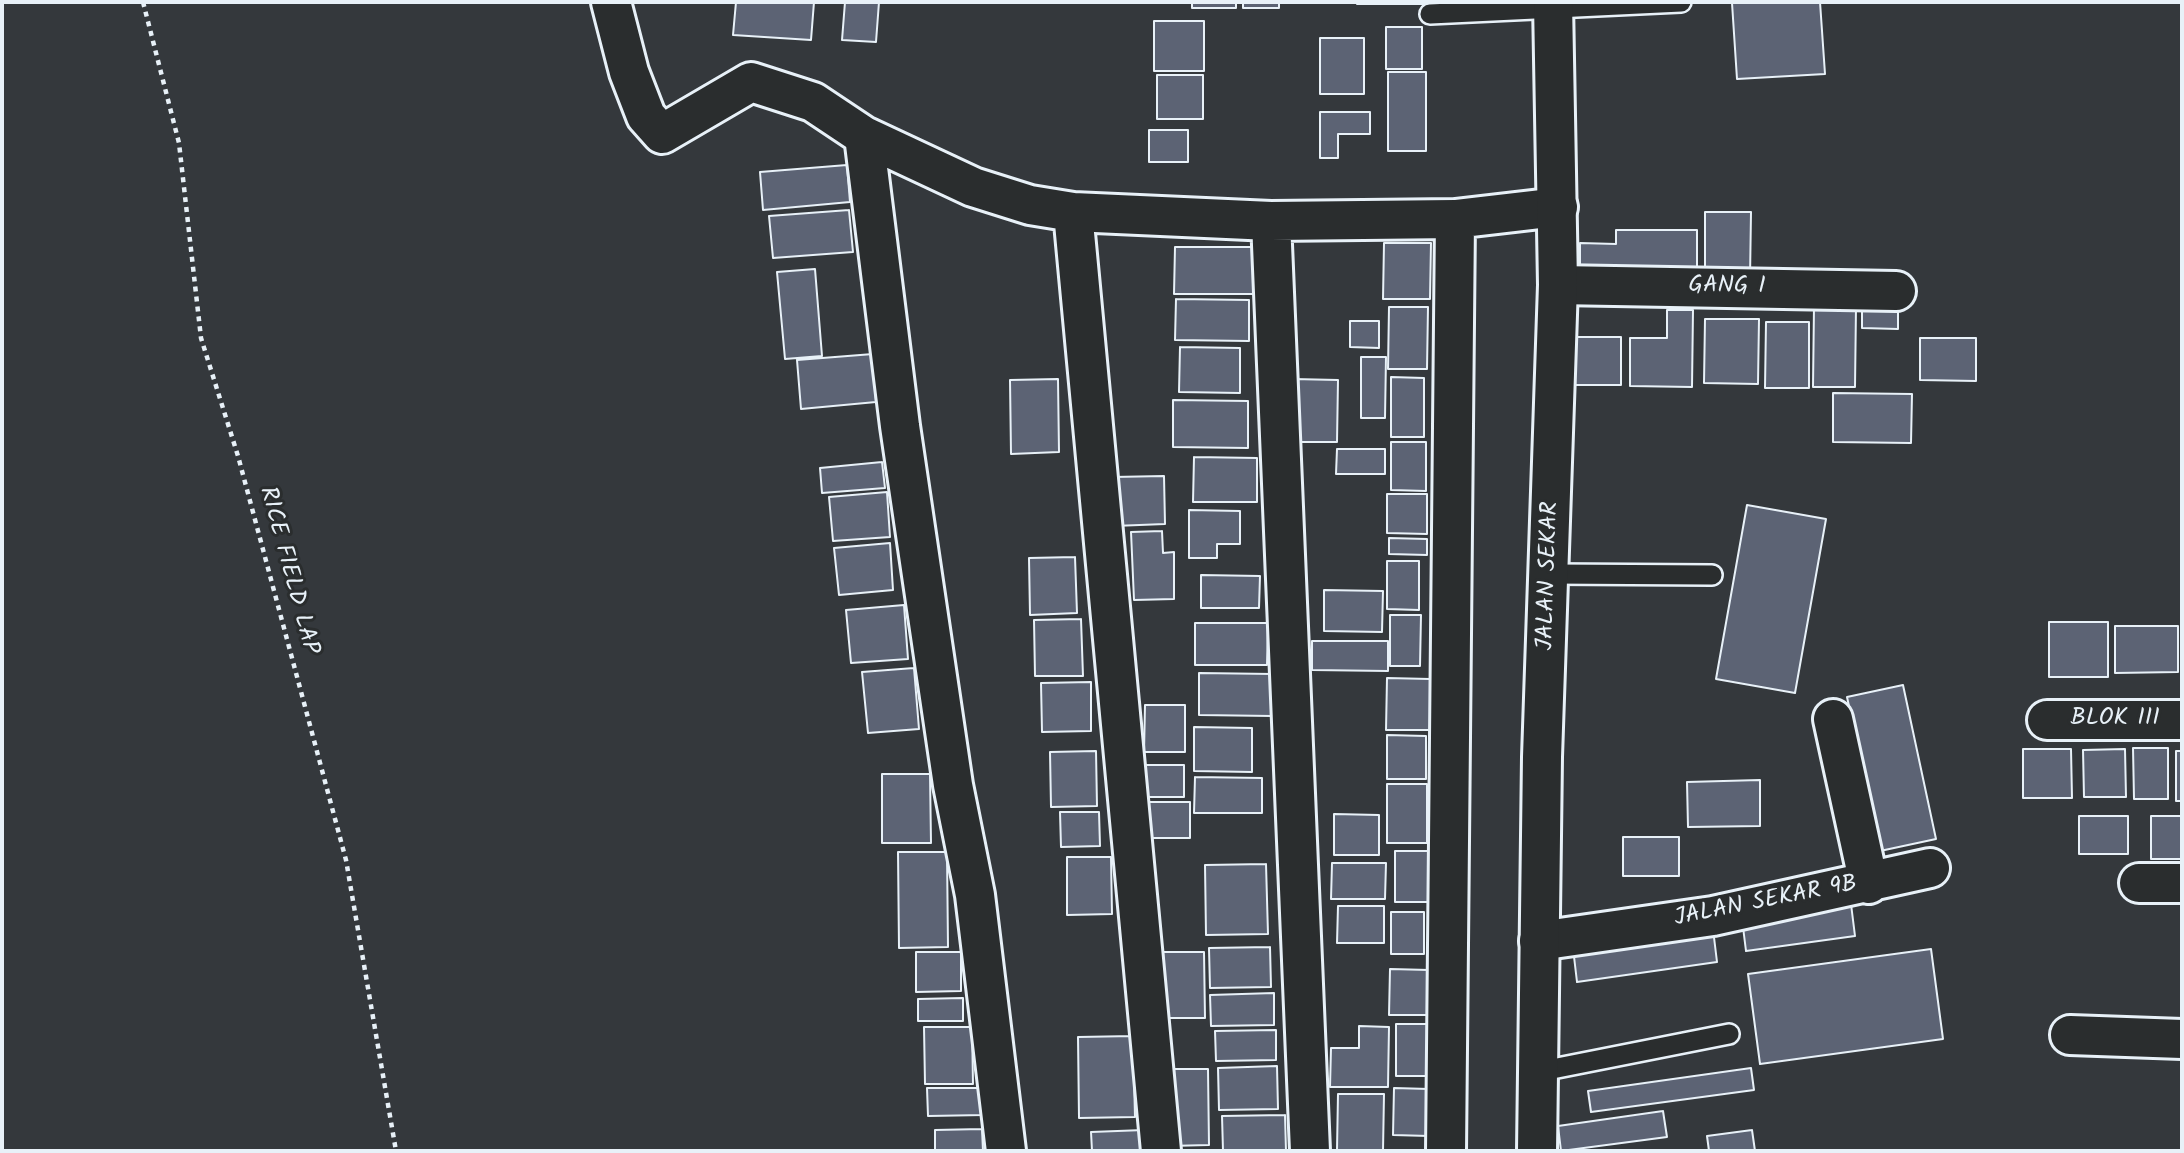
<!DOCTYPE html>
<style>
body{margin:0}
#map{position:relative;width:2184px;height:1153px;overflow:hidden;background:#34383c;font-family:Kalam,sans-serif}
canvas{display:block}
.frame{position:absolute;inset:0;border:4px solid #e8f1f8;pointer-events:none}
</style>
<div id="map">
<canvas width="2184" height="1153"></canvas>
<div class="frame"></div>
</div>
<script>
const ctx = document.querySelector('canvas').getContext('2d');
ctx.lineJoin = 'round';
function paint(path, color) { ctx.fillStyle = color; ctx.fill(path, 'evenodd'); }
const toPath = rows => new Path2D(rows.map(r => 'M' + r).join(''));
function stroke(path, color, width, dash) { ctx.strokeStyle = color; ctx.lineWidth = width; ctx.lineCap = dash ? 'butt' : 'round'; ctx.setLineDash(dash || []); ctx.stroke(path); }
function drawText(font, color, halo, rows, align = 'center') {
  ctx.font = font + ' Kalam,sans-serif'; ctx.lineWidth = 6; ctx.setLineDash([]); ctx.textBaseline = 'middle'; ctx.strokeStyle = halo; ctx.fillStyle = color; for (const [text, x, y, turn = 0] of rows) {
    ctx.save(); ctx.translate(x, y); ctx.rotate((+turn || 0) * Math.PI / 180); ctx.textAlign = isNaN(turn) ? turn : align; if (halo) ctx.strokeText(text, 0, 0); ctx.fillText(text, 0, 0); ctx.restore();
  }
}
const building = toPath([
 [736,2,814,2,811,40,733,35,736,2],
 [845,2,879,2,876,42,842,40,845,2],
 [1192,2,1236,2,1236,8,1192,8,1192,2],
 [1243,2,1279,2,1279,8,1243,8,1243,2],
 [1357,2,1433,2,1433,4,1357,4,1357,2],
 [1820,2,1825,74,1737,79,1732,3,1820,2],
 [1154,21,1204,21,1204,71,1154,71,1154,21],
 [1386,27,1422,27,1422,69,1386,69,1386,27],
 [1320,38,1364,38,1364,94,1320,94,1320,38],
 [1388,72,1426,72,1426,151,1388,151,1388,72],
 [1157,75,1203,75,1203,119,1157,119,1157,75],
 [1320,112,1370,112,1370,134,1338,134,1338,158,1320,158,1320,112],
 [1149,130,1188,130,1188,162,1149,162,1149,130],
 [847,165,850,202,763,210,760,172,847,165],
 [849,210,853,252,773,258,769,216,849,210],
 [1705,212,1751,212,1750,278,1705,278,1705,212],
 [1616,230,1697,230,1697,276,1580,271,1580,243,1616,244,1616,230],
 [1384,243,1431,243,1430,299,1383,299,1384,243],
 [1175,247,1253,247,1253,294,1174,294,1175,247],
 [815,269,822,356,785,359,777,272,815,269],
 [1176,299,1249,300,1249,341,1175,340,1176,299],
 [1862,302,1898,303,1898,329,1862,328,1862,302],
 [1814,306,1856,307,1855,387,1813,387,1814,306],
 [1389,307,1428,307,1427,369,1388,369,1389,307],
 [1667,310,1693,310,1692,387,1630,386,1630,338,1667,338,1667,310],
 [1705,319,1759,319,1758,384,1704,383,1705,319],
 [1350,321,1379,321,1379,348,1350,347,1350,321],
 [1766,322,1809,322,1809,388,1765,388,1766,322],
 [1575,337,1621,337,1621,385,1574,385,1575,337],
 [1920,338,1976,338,1976,381,1920,380,1920,338],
 [1180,347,1240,348,1240,393,1179,392,1180,347],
 [873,354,876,402,801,409,797,360,873,354],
 [1361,357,1386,357,1385,418,1361,418,1361,357],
 [1391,377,1424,378,1424,437,1391,437,1391,377],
 [1058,379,1059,452,1011,454,1010,380,1058,379],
 [1293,379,1338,380,1337,442,1293,442,1293,379],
 [1833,393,1912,394,1911,443,1833,442,1833,393],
 [1173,400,1248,401,1248,448,1173,447,1173,400],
 [1391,442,1426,442,1426,491,1391,490,1391,442],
 [1337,449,1385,449,1385,474,1336,474,1337,449],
 [1194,457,1257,458,1257,502,1193,502,1194,457],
 [882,462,885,488,822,493,820,468,882,462],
 [1164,476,1165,524,1114,526,1113,477,1164,476],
 [887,492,890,537,833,541,829,497,887,492],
 [1387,494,1427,494,1427,534,1387,533,1387,494],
 [1747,505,1826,519,1795,693,1716,679,1747,505],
 [1189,510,1240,511,1240,544,1217,544,1217,558,1189,558,1189,510],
 [1162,531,1163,553,1174,552,1174,599,1134,600,1131,532,1162,531],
 [1389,538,1427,539,1427,555,1389,554,1389,538],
 [890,543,893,590,839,595,834,548,890,543],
 [1075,557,1077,613,1030,615,1029,558,1075,557],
 [1387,561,1419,561,1419,610,1387,609,1387,561],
 [1201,575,1260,576,1259,608,1201,608,1201,575],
 [1324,590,1383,591,1382,632,1324,631,1324,590],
 [904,605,908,659,851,663,846,610,904,605],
 [1390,615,1421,615,1420,666,1390,666,1390,615],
 [1081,619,1083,676,1035,676,1034,620,1081,619],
 [2049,622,2108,622,2108,677,2049,677,2049,622],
 [1195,623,1268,623,1267,665,1195,665,1195,623],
 [2115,626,2178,626,2178,672,2115,673,2115,626],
 [1312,641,1388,641,1388,671,1312,670,1312,641],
 [914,668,919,729,868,733,862,672,914,668],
 [1199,673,1273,674,1272,716,1199,715,1199,673],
 [1387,678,1430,679,1430,730,1386,730,1387,678],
 [1091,682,1091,731,1042,732,1041,683,1091,682],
 [1903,685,1936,839,1880,851,1847,697,1903,685],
 [1145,705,1185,705,1185,752,1144,752,1145,705],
 [1194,727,1252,728,1252,772,1194,771,1194,727],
 [1387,735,1426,736,1426,779,1387,779,1387,735],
 [2133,748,2168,748,2168,799,2134,799,2133,748],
 [2023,749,2071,749,2072,798,2023,798,2023,749],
 [2125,749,2126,797,2084,797,2083,750,2125,749],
 [1096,751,1097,806,1051,807,1050,752,1096,751],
 [2176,751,2182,751,2182,801,2176,801,2176,751],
 [1142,765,1184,765,1184,797,1142,797,1142,765],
 [882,774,930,774,931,843,882,843,882,774],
 [1195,777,1262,778,1262,813,1194,813,1195,777],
 [1760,780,1760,826,1688,827,1687,782,1760,780],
 [1387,784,1427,784,1427,843,1387,843,1387,784],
 [1146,802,1190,802,1190,838,1146,838,1146,802],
 [1060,812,1099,812,1100,846,1061,847,1060,812],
 [2182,812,2182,859,2151,859,2151,816,2182,816,2182,812],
 [1334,814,1379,815,1379,855,1334,855,1334,814],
 [2079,816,2128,816,2128,854,2079,854,2079,816],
 [1623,837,1679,837,1679,876,1623,876,1623,837],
 [1395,851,1429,851,1429,902,1395,902,1395,851],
 [898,852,947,852,948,947,899,948,898,852],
 [1067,857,1111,857,1112,914,1067,915,1067,857],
 [1332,863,1386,863,1385,899,1331,899,1332,863],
 [1266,864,1268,934,1206,935,1205,865,1266,864],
 [1851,904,1855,936,1746,951,1742,919,1851,904],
 [1338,906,1384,906,1384,943,1337,943,1338,906],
 [1391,912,1424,912,1424,954,1391,954,1391,912],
 [1713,929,1717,962,1577,982,1573,948,1713,929],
 [1270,947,1271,987,1210,988,1209,948,1270,947],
 [1931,949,1943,1039,1760,1064,1748,974,1931,949],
 [916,952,961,952,961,991,916,992,916,952],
 [1163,952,1204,952,1205,1018,1165,1018,1163,952],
 [1390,969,1429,970,1429,1015,1389,1015,1390,969],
 [1274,993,1274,1025,1211,1026,1210,995,1274,993],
 [963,998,963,1021,918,1021,918,999,963,998],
 [1396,1024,1429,1024,1429,1076,1396,1076,1396,1024],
 [1359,1026,1389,1027,1388,1087,1330,1087,1331,1048,1359,1048,1359,1026],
 [924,1027,972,1027,973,1084,925,1084,924,1027],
 [1276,1030,1276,1060,1216,1061,1215,1031,1276,1030],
 [1133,1036,1135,1117,1079,1118,1078,1037,1133,1036],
 [1277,1066,1278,1109,1219,1110,1218,1068,1277,1066],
 [1751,1068,1754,1090,1591,1112,1588,1091,1751,1068],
 [1168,1069,1208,1069,1209,1145,1169,1146,1168,1069],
 [927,1088,984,1088,984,1115,928,1116,927,1088],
 [1394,1088,1429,1089,1429,1136,1393,1135,1394,1088],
 [1338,1094,1384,1094,1383,1151,1337,1150,1338,1094],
 [1663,1111,1667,1137,1561,1151,1558,1126,1663,1111],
 [1285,1115,1286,1151,1223,1151,1222,1116,1285,1115],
 [982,1129,983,1151,935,1151,935,1130,982,1129],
 [1144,1130,1144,1151,1092,1151,1091,1132,1144,1130],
 [1752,1130,1755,1151,1709,1151,1707,1136,1752,1130]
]);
paint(building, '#5c6374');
stroke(building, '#e8f1f8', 2);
const service = toPath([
 [1430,14,1681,2],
 [1550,574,1712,575],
 [1537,1072,1729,1034]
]);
const minor = toPath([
 [611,2,629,72,646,116,662,134,751,82,813,102,864,136,973,187,1030,205,1073,212,1271,221,1455,219,1558,207],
 [864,136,900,426,953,785,975,895,1006,1151],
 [1073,212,1161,1151],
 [1271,221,1310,1151],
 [1558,285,1896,291],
 [1833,719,1869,884],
 [2047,720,2182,720],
 [2139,883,2182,883],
 [1539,941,1713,916,1930,868],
 [2070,1035,2182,1039],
 [1446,1151,1455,219]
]);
const tertiary = toPath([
 [1537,1151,1542,757,1558,285,1553,2]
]);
stroke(service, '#e8f1f8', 24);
stroke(minor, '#e8f1f8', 44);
stroke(tertiary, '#e8f1f8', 44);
stroke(toPath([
 [143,2,179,143,201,338,238,456,346,860,396,1151]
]), '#e8f1f8', 4.5, [5, 5]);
stroke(service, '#2a2d2e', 19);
stroke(minor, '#2a2d2e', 38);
stroke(tertiary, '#2a2d2e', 38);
drawText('24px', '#e8f1f8', '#2a2d2e', [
 ["GANG I",1727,288,1],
 ["RICE FIELD LAP",287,571,75],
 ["JALAN SEKAR",1550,576,-88],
 ["BLOK III",2115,720],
 ["JALAN SEKAR 9B",1766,903,-11]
]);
</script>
